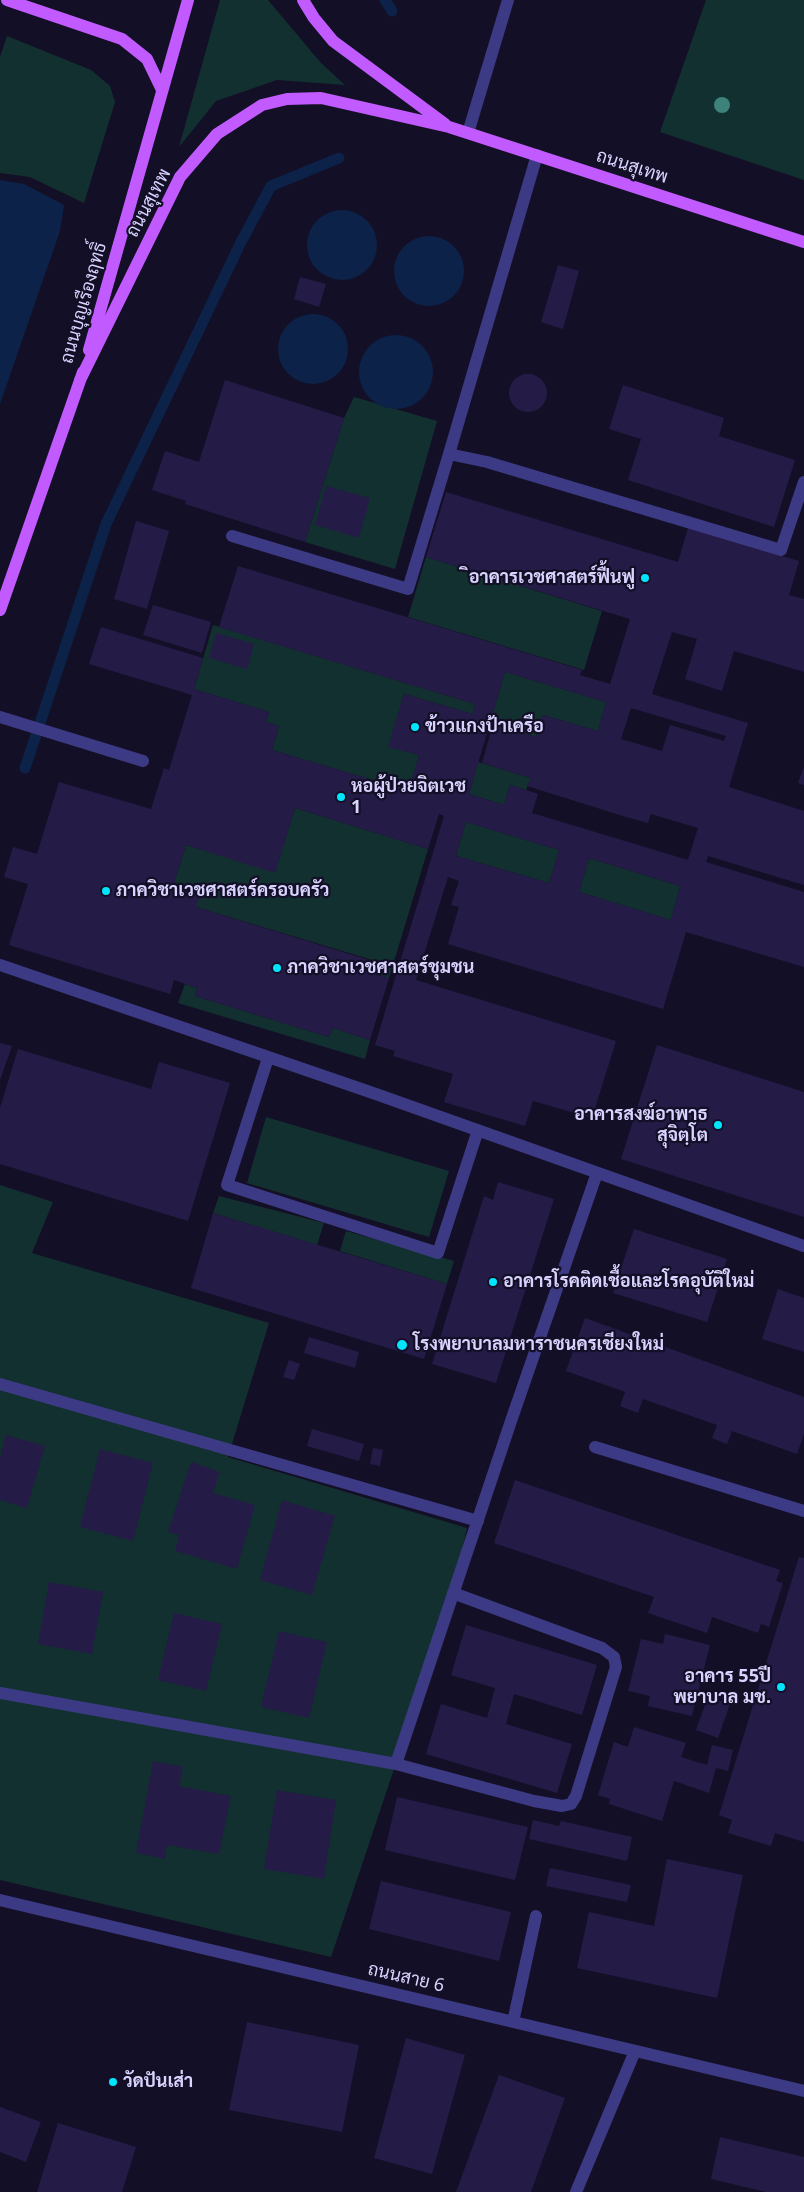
<!DOCTYPE html>
<meta charset="utf-8">
<style>
body{margin:0}
canvas{display:block;background:#130f26}
</style>
<canvas width="804" height="2192"></canvas>
<script>
const ctx = document.querySelector('canvas').getContext('2d');
ctx.lineJoin = 'round';
function paint(path, color) { ctx.fillStyle = color; ctx.fill(path, 'evenodd'); }
const toPath = rows => new Path2D(rows.map(r => 'M' + r).join(''));
function stroke(path, color, width, dash) { ctx.strokeStyle = color; ctx.lineWidth = width; ctx.lineCap = dash ? 'butt' : 'round'; ctx.setLineDash(dash || []); ctx.stroke(path); }
function drawText(font, color, halo, rows, align = 'center') {
  ctx.font = font + ' "Noto Sans",Sarabun,sans-serif'; ctx.lineWidth = 4.5; ctx.setLineDash([]); ctx.textBaseline = 'middle'; ctx.strokeStyle = halo; ctx.fillStyle = color; for (const [text, x, y, turn = 0] of rows) {
    ctx.save(); ctx.translate(x, y); ctx.rotate((+turn || 0) * Math.PI / 180); ctx.textAlign = isNaN(turn) ? turn : align; if (halo) ctx.strokeText(text, 0, 0); ctx.fillText(text, 0, 0); ctx.restore();
  }
}
paint(toPath([
 [220,0,268,0,321,63,345,85,277,80,216,101,179,147],
 [706,0,804,0,804,180,660,132],
 [7,36,91,70,110,86,115,102,84,203,30,177,0,173,0,57],
 [354,397,437,421,395,569,305,542,344,418],
 [426,557,602,611,584,670,408,617],
 [213,625,475,704,473,714,404,694,389,746,419,755,409,791,272,750,279,726,266,722,269,712,194,689],
 [505,672,606,702,598,731,543,715,536,737,490,723],
 [478,762,531,778,526,790,510,785,504,805,469,794],
 [295,808,428,849,389,978,376,974,379,962,196,907,173,887,186,845,275,872],
 [466,822,559,850,549,883,456,856],
 [589,858,680,886,671,920,579,892],
 [185,984,197,988,195,996,329,1037,333,1028,370,1040,365,1059,178,1003],
 [266,1117,449,1171,429,1237,247,1183],
 [0,1185,53,1202,32,1253,269,1323,228,1457,467,1528,453,1593,331,1957,0,1880],
 [219,1196,324,1223,317,1245,213,1213],
 [346,1231,454,1261,447,1284,340,1251]
]), '#12302f');
paint(toPath([
 [0,180,24,184,64,205,60,231,0,404],
 '307 245a35 35 0 1 1 70 0a35 35 0 1 1-70 0Z',
 '394 271a35 35 0 1 1 70 0a35 35 0 1 1-70 0Z',
 '278 349a35 35 0 1 1 70 0a35 35 0 1 1-70 0Z',
 '359 372a37 37 0 1 1 74 0a37 37 0 1 1-74 0Z'
]), '#0c2248');
stroke(toPath([
 [385,0,392,11],
 [25,768,106,524,241,242,271,186,339,158]
]), '#0c2248', 11);
paint(toPath([
 [558,265,579,271,563,329,541,322],
 [300,277,326,284,319,307,294,299],
 '509 393a19 19 0 1 1 38 0a19 19 0 1 1-38 0Z',
 [225,380,344,418,305,542,185,504,186,501,152,490,165,451,199,462],
 [623,385,724,418,719,436,795,460,774,527,628,480,641,439,609,429],
 [326,486,370,498,359,538,315,525],
 [446,492,678,562,688,528,799,561,789,595,804,599,804,672,734,651,722,691,685,679,697,639,672,632,652,694,748,723,729,787,804,811,804,885,708,856,706,862,804,892,804,967,686,932,663,1009,448,944,459,907,451,905,459,881,448,877,416,980,616,1041,592,1118,533,1101,525,1126,444,1102,453,1074,393,1056,395,1051,375,1045,444,816,439,814,428,849,295,808,275,873,186,845,173,887,200,895,196,907,379,963,376,974,389,978,370,1040,333,1028,329,1037,195,996,197,988,174,980,170,994,9,945,28,884,4,877,13,847,37,854,59,782,151,809,164,768,169,770,192,695,89,664,101,627,203,658,194,689,269,712,266,722,279,726,272,750,409,791,419,755,388,747,404,694,473,714,475,704,219,627,238,566,582,670,580,675,610,684,630,619,426,557],
 [505,672,606,702,598,731,543,715,536,737,493,724,482,763,531,778,527,786,623,816,648,823,651,814,698,828,688,860,532,813,538,794,526,790,510,785,504,805,469,794],
 [631,708,726,736,724,741,670,725,662,751,621,739],
 [466,822,559,850,549,883,456,856],
 [589,858,680,886,671,920,579,892],
 [136,521,169,531,147,609,114,599],
 [153,605,211,622,202,653,143,635],
 [216,633,254,644,247,669,209,658],
 [804,767,804,785,798,783],
 [0,1043,12,1046,0,1080],
 [657,1045,804,1092,804,1217,621,1159],
 [18,1049,151,1089,159,1062,230,1083,188,1221,0,1164,0,1108],
 [498,1182,554,1199,496,1383,432,1364,484,1196,493,1200],
 [213,1213,447,1284,424,1359,191,1288],
 [634,1229,727,1259,707,1322,613,1293],
 [778,1289,804,1298,804,1352,762,1339],
 [585,1318,804,1397,804,1434,797,1454,732,1431,727,1444,712,1438,717,1425,643,1399,638,1413,620,1406,625,1392,566,1371],
 [309,1337,359,1352,355,1368,304,1353],
 [289,1360,300,1364,294,1380,283,1377],
 [312,1429,364,1444,359,1461,307,1446],
 [6,1435,45,1446,27,1508,0,1500,0,1458],
 [373,1448,383,1450,380,1466,370,1464],
 [100,1449,153,1463,133,1541,80,1527],
 [191,1462,220,1472,213,1493,255,1505,237,1569,175,1551,179,1535,168,1532],
 [515,1480,780,1570,776,1581,783,1583,769,1627,761,1624,758,1633,712,1617,707,1633,648,1613,654,1597,494,1543],
 [282,1500,335,1516,312,1595,260,1580],
 [799,1557,804,1558,804,1842,775,1833,771,1846,728,1833,732,1820,719,1815],
 [49,1582,103,1592,92,1654,38,1644],
 [174,1613,222,1624,206,1691,158,1680],
 [466,1625,597,1665,582,1715,514,1694,506,1724,572,1744,557,1793,426,1754,441,1704,487,1718,495,1688,451,1675],
 [279,1631,327,1642,309,1718,261,1707],
 [665,1634,710,1645,692,1716,648,1706,650,1696,628,1691,641,1639,663,1644],
 [708,1697,730,1704,718,1738,696,1730],
 [634,1727,686,1743,681,1757,707,1765,712,1745,733,1750,728,1771,716,1768,709,1793,674,1781,662,1821,609,1804,610,1799,598,1795,614,1742,628,1747],
 [153,1761,183,1767,179,1786,231,1796,219,1854,167,1845,165,1859,136,1853],
 [277,1790,336,1800,324,1879,264,1869],
 [397,1797,528,1827,515,1880,385,1850],
 [533,1820,559,1826,561,1821,632,1837,627,1861,529,1839],
 [667,1859,743,1875,717,1998,577,1968,589,1912,654,1926],
 [550,1868,631,1885,627,1902,546,1886],
 [381,1881,511,1912,499,1961,369,1929],
 [247,2022,359,2045,342,2132,229,2110],
 [406,2038,465,2055,432,2174,374,2158],
 [499,2075,565,2098,531,2192,456,2192],
 [0,2107,41,2122,26,2162,0,2152],
 [58,2123,136,2147,122,2192,37,2192],
 [720,2137,804,2157,804,2192,766,2192,711,2179]
]), '#241b47');
stroke(toPath([
 [468,133,508,0],
 [537,155,449,454,487,462,781,550,804,482],
 [232,536,408,589,449,454],
 [0,717,143,761],
 [0,965,373,1093,804,1246],
 [268,1058,227,1185,438,1253,478,1130],
 [0,1384,478,1521],
 [595,1447,804,1511],
 [0,1693,396,1764,511,1421,597,1173],
 [396,1764,534,1801,562,1806,571,1804,576,1796,616,1667,614,1657,602,1648,453,1593],
 [0,1900,804,2091],
 [513,2022,536,1916],
 [576,2192,635,2051]
]), '#3d3a85', 12);
stroke(toPath([
 [7,0,122,39,147,59,162,90],
 [303,0,314,18,333,41,445,124],
 [89,350,188,0],
 [80,380,180,177,217,134,262,105,287,99,321,98,449,127,804,242],
 [0,610,83,372]
]), '#c25bff', 12);
ctx.fillStyle = '#3d827b';
for (const [x, y] of [
 [722,105]
]) { ctx.beginPath(); ctx.arc(x, y, 8, 0, 2 * Math.PI); ctx.fill(); }
for (const [x, y, r, color] of [
 [645,578,5,"#00e5ff"],
 [415,727,5,"#00e5ff"],
 [341,797,5,"#00e5ff"],
 [106,891,5,"#00e5ff"],
 [277,968,5,"#00e5ff"],
 [718,1125,5,"#00e5ff"],
 [493,1282,5,"#00e5ff"],
 [402,1345,6,"#00e5ff"],
 [781,1687,5,"#00e5ff"],
 [113,2082,5,"#00e5ff"]
]) { const dot = new Path2D(); dot.arc(x, y, r, 0, 2 * Math.PI); ctx.fillStyle = color; ctx.fill(dot); stroke(dot, '#130f26', 2); }
drawText('18px', '#d9d4ff', '#130f26', [
 ["ถนนสุเทพ",632,167,18],
 ["ถนนสุเทพ",149,203,-62],
 ["ถนนบุญเรืองฤทธิ์",84,303,-74],
 ["ถนนสาย 6",406,1978,13]
]);
drawText('bold 18px', '#d9d4ff', '#130f26', [
 ["ิอาคารเวชศาสตร์ฟื้นฟู",635,578,"right"],
 ["ข้าวแกงป้าเครือ",425,727],
 ["หอผู้ป่วยจิตเวช",351,787],
 ["1",351,808],
 ["ภาควิชาเวชศาสตร์ครอบครัว",116,891],
 ["ภาควิชาเวชศาสตร์ชุมชน",287,968],
 ["อาคารสงฆ์อาพาธ",708,1115,"right"],
 ["สุจิตฺโต",708,1136,"right"],
 ["อาคารโรคติดเชื้อและโรคอุบัติใหม่",503,1282],
 ["โรงพยาบาลมหาราชนครเชียงใหม่",413,1345],
 ["อาคาร 55ปี",771,1677,"right"],
 ["พยาบาล มช.",771,1698,"right"],
 ["วัดปันเส่า",123,2082]
], 'left');
</script>
